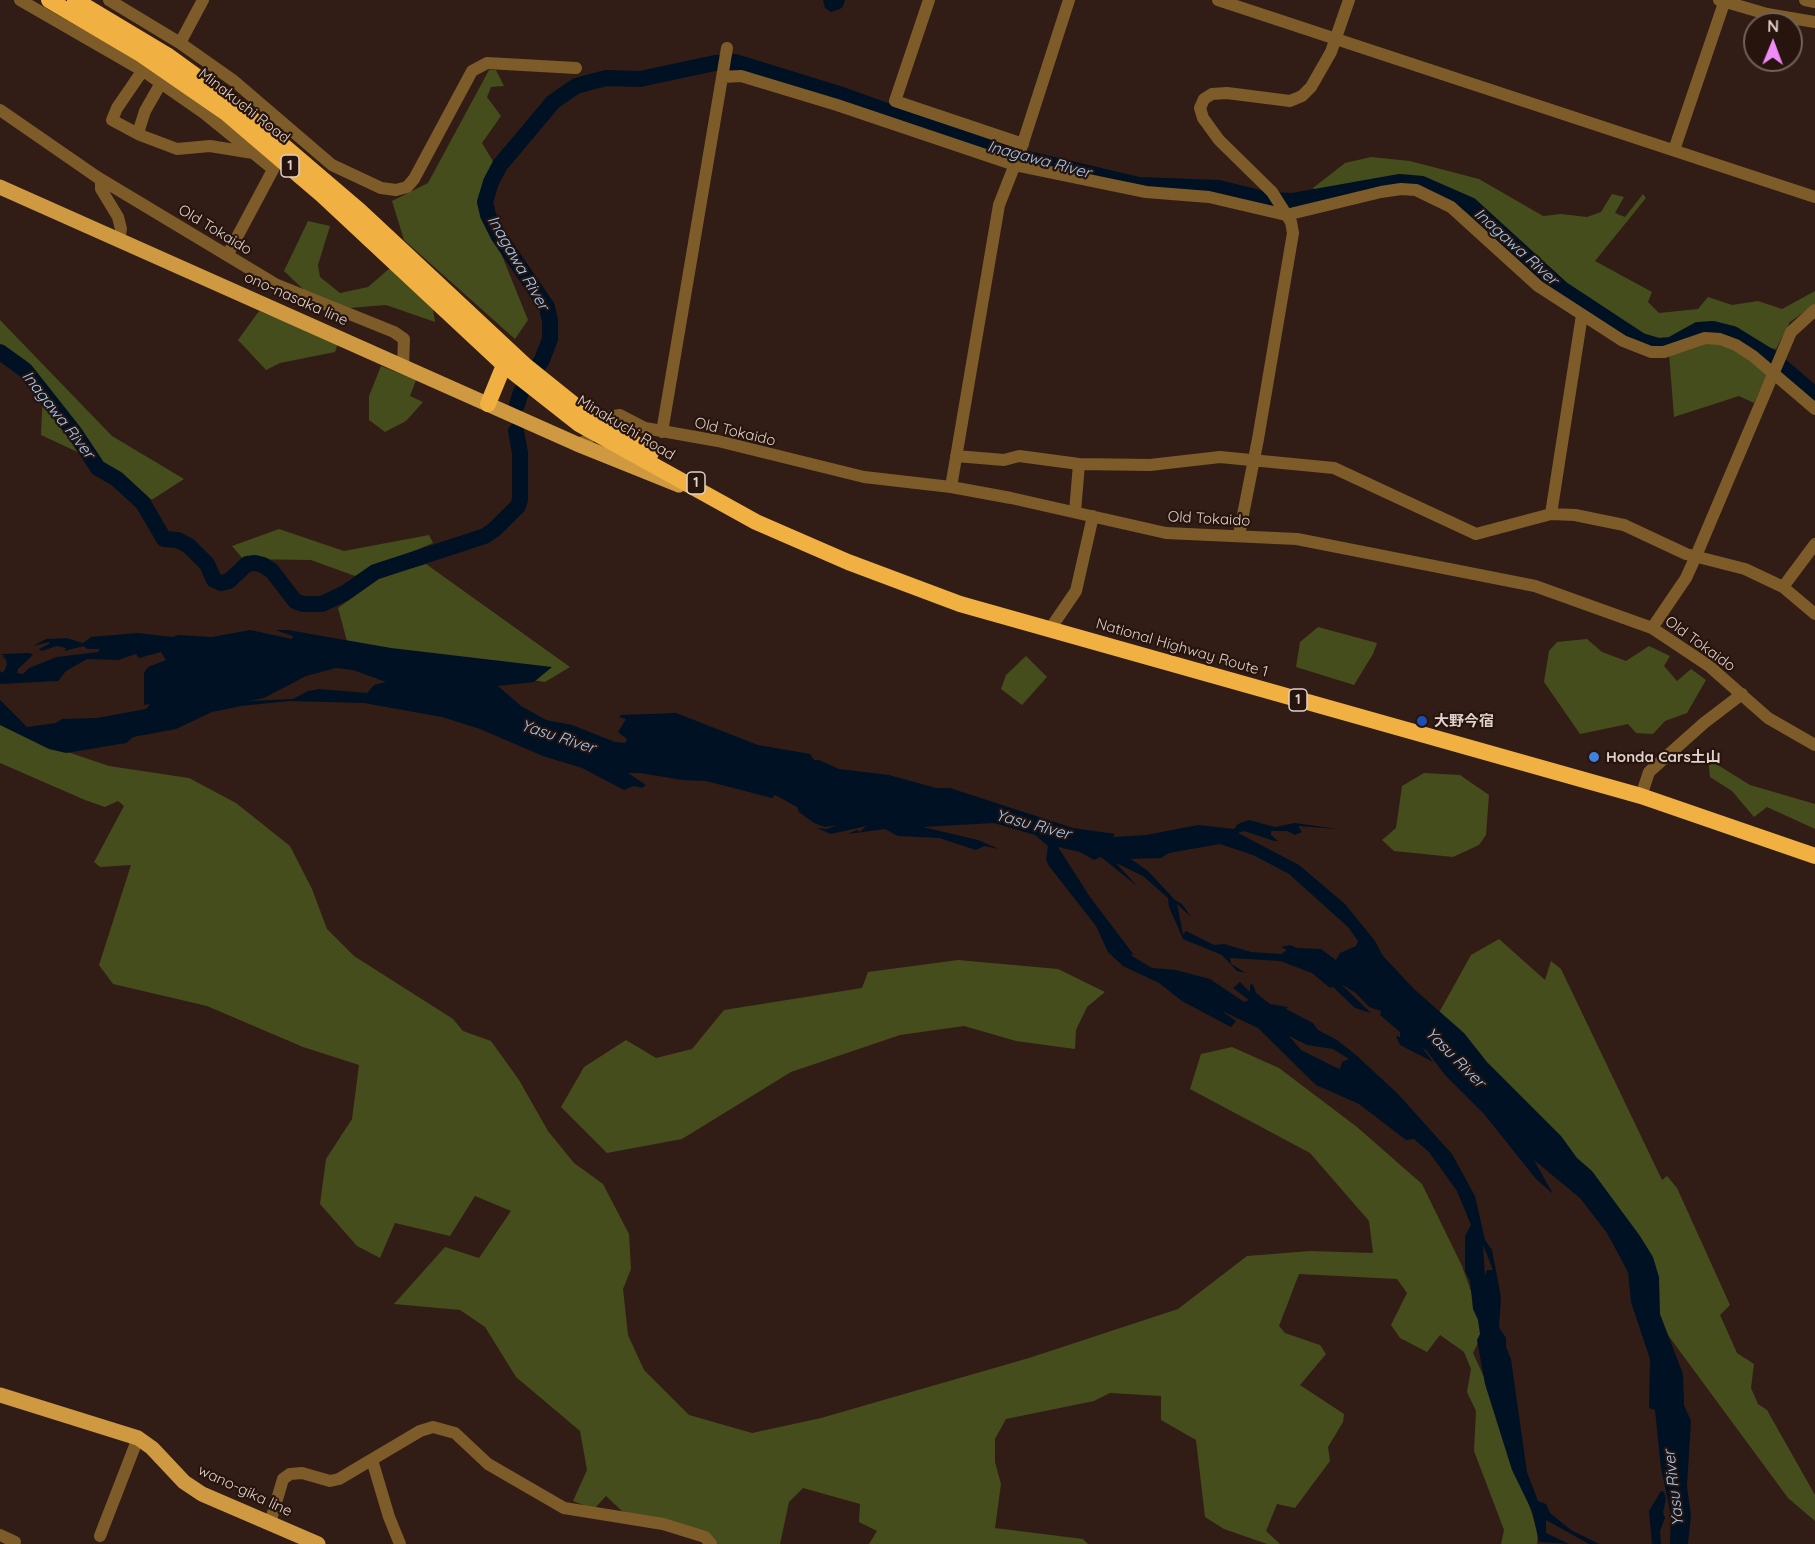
<!DOCTYPE html>
<meta charset="utf-8">
<style>
body{margin:0}
#map{position:relative;width:1815px;height:1544px;overflow:hidden;background:#311d16;font-family:Quicksand,sans-serif}
canvas{display:block}
.north{position:absolute;left:1743px;top:12px;width:60px;height:60px;box-sizing:border-box;background:#27140d;border:2px solid #716059;border-radius:50%;rotate:1deg;font-size:16px;font-weight:700;line-height:24px;text-align:center;color:#dfd1cc}
.north::after{content:'';display:block;margin:auto;width:21px;height:27px;background:#ef8bf6;clip-path:polygon(50% 0,100% 100%,50% 72%,0 100%)}
</style>
<div id="map">
<canvas width="1815" height="1544"></canvas>
<div class="north">N</div>
</div>
<script>
const ctx = document.querySelector('canvas').getContext('2d');
ctx.lineJoin = 'round';
function paint(path, color) { ctx.fillStyle = color; ctx.fill(path, 'evenodd'); }
const toPath = rows => new Path2D(rows.map(r => 'M' + r).join(''));
function stroke(path, color, width, dash) { ctx.strokeStyle = color; ctx.lineWidth = width; ctx.lineCap = dash ? 'butt' : 'round'; ctx.setLineDash(dash || []); ctx.stroke(path); }
function drawText(font, color, halo, rows, align = 'center') {
  ctx.font = font + ' Quicksand,"Noto Sans JP",sans-serif'; ctx.lineWidth = 4.5; ctx.setLineDash([]); ctx.textBaseline = 'middle'; ctx.strokeStyle = halo; ctx.fillStyle = color; for (const [text, x, y, turn = 0] of rows) {
    ctx.save(); ctx.translate(x, y); ctx.rotate((+turn || 0) * Math.PI / 180); ctx.textAlign = isNaN(turn) ? turn : align; if (halo) ctx.strokeText(text, 0, 0); ctx.fillText(text, 0, 0); ctx.restore();
  }
}
paint(toPath([
 [489,70,496,70,504,86,491,87,487,97,501,116,482,143,497,168,482,206,528,320,515,339,404,240,392,201,428,183],
 [1371,157,1410,161,1479,179,1543,216,1561,214,1587,217,1601,212,1612,194,1624,197,1615,213,1625,217,1643,194,1646,198,1595,261,1652,292,1648,302,1659,313,1698,309,1708,297,1732,305,1758,301,1782,309,1815,291,1815,304,1790,322,1776,349,1738,342,1769,371,1754,403,1739,396,1674,417,1668,341,1657,343,1639,338,1560,297,1435,193,1376,187,1317,193,1313,188,1345,163],
 [308,221,330,226,318,265,320,277,340,293,368,287,390,268,433,309,435,322,386,305,349,308,304,290,284,271],
 [259,311,338,343,335,352,280,363,266,370,238,340],
 [0,320,112,436,184,479,153,499,127,499,101,463,41,435,43,389,0,349],
 [381,366,416,380,410,396,423,402,406,421,385,432,369,420,369,396],
 [279,529,344,551,429,535,433,543,355,576,311,560,243,559,232,546],
 [426,564,570,667,545,682,435,665,348,645,338,608,381,577],
 [1318,627,1377,643,1373,654,1354,685,1296,667,1300,642],
 [1587,639,1602,652,1626,661,1649,646,1670,656,1664,666,1677,681,1691,669,1706,680,1687,713,1665,721,1653,734,1636,733,1628,724,1580,734,1544,682,1549,651,1557,642],
 [1026,656,1047,677,1022,705,1001,689,1006,675],
 [0,713,44,744,109,766,189,778,236,803,290,846,312,889,327,929,354,956,453,1019,463,1031,491,1041,519,1080,548,1131,574,1163,603,1184,629,1234,631,1269,623,1289,628,1335,644,1370,689,1415,752,1433,821,1418,1029,1358,1178,1309,1247,1256,1310,1251,1373,1253,1369,1221,1310,1153,1190,1089,1201,1054,1232,1047,1279,1068,1357,1127,1422,1184,1462,1266,1476,1305,1482,1335,1473,1353,1493,1397,1538,1532,1537,1544,1501,1544,1504,1530,1474,1451,1476,1411,1467,1392,1471,1369,1464,1352,1440,1335,1427,1352,1400,1338,1391,1325,1407,1293,1397,1279,1299,1274,1279,1326,1285,1333,1320,1345,1326,1354,1300,1385,1344,1414,1343,1422,1328,1447,1330,1461,1295,1508,1277,1504,1266,1531,1280,1544,1267,1544,1224,1529,1205,1517,1196,1440,1161,1420,1161,1396,1110,1393,1094,1401,1006,1419,995,1439,995,1462,1001,1484,995,1528,1083,1539,1088,1544,869,1544,877,1531,859,1522,860,1504,803,1488,789,1502,780,1544,716,1544,622,1511,606,1496,594,1509,573,1501,587,1470,580,1431,516,1377,485,1327,460,1310,394,1304,445,1247,479,1258,511,1211,475,1196,450,1236,395,1223,380,1258,357,1246,320,1204,326,1159,352,1119,359,1065,303,1047,207,1006,113,984,99,965,131,865,100,867,94,862,124,806,118,801,105,807,85,800,0,763],
 [1708,759,1750,785,1815,804,1815,829,1767,807,1754,817,1732,791,1710,777],
 [1424,773,1460,775,1489,795,1486,835,1479,845,1453,857,1394,851,1382,840,1396,828,1402,786],
 [1499,939,1545,980,1551,961,1561,969,1662,1180,1667,1176,1677,1188,1730,1305,1720,1315,1737,1353,1754,1364,1751,1388,1758,1404,1767,1410,1815,1495,1815,1521,1788,1498,1651,1312,1645,1265,1436,1018,1471,955],
 [958,960,1058,969,1105,992,1087,1007,1076,1030,1075,1049,1016,1041,964,1026,900,1035,791,1072,682,1139,607,1153,561,1107,584,1067,626,1040,656,1058,692,1049,724,1010,862,988,868,972]
]), '#454d1c');
paint(toPath([
 [823,0,844,0,845,1,842,8,831,12,825,8],
 [250,630,292,639,293,636,275,630,288,630,391,648,552,667,534,682,498,686,521,706,546,720,572,725,615,742,625,743,627,739,618,732,626,719,619,717,621,715,676,713,758,745,810,754,814,760,819,760,839,769,889,775,936,788,950,788,1073,828,1115,834,1113,837,1146,835,1198,825,1234,829,1238,824,1249,820,1275,827,1295,823,1338,829,1298,826,1302,832,1295,835,1287,831,1271,831,1271,835,1278,841,1274,841,1244,831,1238,833,1299,865,1345,904,1375,941,1383,956,1414,989,1464,1033,1487,1062,1561,1136,1577,1158,1592,1171,1640,1236,1653,1257,1659,1277,1660,1314,1683,1374,1684,1405,1691,1421,1687,1486,1691,1516,1688,1544,1670,1544,1671,1515,1661,1468,1655,1410,1649,1408,1650,1359,1631,1302,1628,1272,1607,1233,1580,1198,1534,1160,1553,1194,1536,1179,1484,1114,1445,1075,1426,1050,1422,1047,1433,1062,1400,1045,1396,1036,1400,1037,1400,1032,1380,1015,1381,1011,1369,1007,1356,993,1341,984,1371,1013,1355,1008,1333,987,1330,988,1312,973,1280,961,1230,958,1231,964,1246,973,1237,971,1222,955,1183,939,1169,907,1168,898,1143,876,1116,863,1137,886,1101,857,1094,860,1080,852,1058,847,1090,897,1134,955,1131,954,1132,956,1152,968,1176,970,1210,979,1244,1002,1249,1000,1233,988,1240,982,1250,992,1250,985,1253,984,1256,993,1270,1004,1288,1007,1286,1009,1313,1023,1318,1030,1337,1040,1356,1055,1398,1094,1452,1154,1475,1196,1485,1240,1492,1250,1501,1297,1499,1327,1506,1338,1506,1347,1511,1359,1527,1472,1538,1501,1546,1504,1550,1513,1571,1530,1599,1544,1589,1544,1546,1520,1546,1533,1569,1544,1539,1542,1532,1511,1512,1470,1485,1384,1477,1340,1480,1334,1478,1320,1473,1309,1470,1281,1465,1271,1465,1236,1471,1225,1457,1191,1429,1152,1414,1139,1406,1140,1359,1104,1316,1085,1258,1028,1222,1011,1236,1021,1231,1027,1227,1025,1182,1001,1159,983,1123,966,1108,952,1096,926,1049,866,1046,860,1048,846,1035,835,994,823,923,827,978,840,999,849,984,846,976,850,939,838,898,836,885,829,848,834,857,830,860,832,866,826,831,834,817,828,827,829,837,825,825,827,814,823,799,812,797,807,775,795,772,798,706,781,682,780,640,773,628,773,646,785,642,788,634,786,624,790,582,768,543,756,480,729,442,717,364,703,289,701,241,706,212,712,176,729,133,737,126,743,66,753,49,749,0,725,0,700,27,727,56,723,62,719,97,718,146,709,150,704,144,705,144,673,148,667,166,660,161,652,139,658,136,654,118,660,87,659,66,671,58,681,0,684,0,671,3,673,7,665,6,659,2,657,5,656,0,654,30,653,33,655,18,669,17,673,23,674,29,668,57,657,98,652,100,649,87,649,84,646,64,651,66,648,57,646,42,651,39,649,49,644,49,642,33,646,46,639,66,638,83,643,91,637,137,633,173,637,178,635,212,637],
 [336,668,353,670,386,682,374,685,367,693,319,689,308,691,293,699,249,701,264,698,306,676],
 [1220,844,1253,855,1289,874,1348,927,1358,941,1356,946,1340,953,1336,960,1321,949,1297,948,1290,945,1281,947,1287,950,1281,954,1251,952,1224,944,1214,945,1186,931,1183,934,1177,904,1191,917,1182,904,1175,900,1148,871,1131,859,1161,858,1169,853],
 [1289,1036,1307,1045,1333,1049,1349,1059,1342,1062,1340,1069,1335,1067,1301,1050],
 [1483,1245,1493,1270,1487,1270,1485,1276],
 [1661,1491,1664,1492,1666,1499,1663,1512,1665,1518,1660,1531,1661,1544,1652,1544,1649,1511]
]), '#001123');
stroke(toPath([
 [0,352,25,370,74,432,98,468,117,479,143,503,164,539,178,540,189,546,207,564,214,580,221,583,229,581,247,564,255,563,263,565,272,571,295,601,303,604,322,604,345,593,375,572,485,536,495,529,518,506,520,499,520,453,516,431],
 [517,405,521,392,542,360,550,339,550,321,547,307,498,235,488,215,485,202,491,182,500,165,553,102,576,86,606,78,640,79,715,63,735,62,842,95,1007,154,1139,185,1219,188,1267,200,1293,201,1400,182,1422,184,1470,205,1562,289,1641,341,1658,346,1671,345,1698,330,1713,329,1733,334,1772,358,1815,395]
]), '#001123', 16);
stroke(toPath([
 [20,0,145,72,204,113,273,169],
 [109,0,180,43,234,81,332,165,381,188,396,190,407,187,414,179,472,71,487,63,576,68],
 [929,0,895,101,1023,144],
 [1218,0,1815,197],
 [1719,0,1767,14,1815,22],
 [1805,0,1815,2],
 [180,43,203,0],
 [143,70,117,108,112,120,140,135,177,149,210,146,253,153],
 [723,77,741,76,837,105,1015,165,1146,192,1209,197,1286,215,1381,192,1401,189,1416,190,1451,207,1538,286,1623,341,1651,352,1664,352,1705,338,1720,339,1736,345,1753,356,1815,409],
 [0,110,97,177,275,284,394,332,404,339,403,366],
 [138,133,145,111,161,83],
 [1674,150,1724,3],
 [101,180,101,189,118,217,121,229,119,240],
 [228,254,276,164],
 [662,432,727,48],
 [577,444,586,441,608,417,620,415,645,428,718,441,864,477,951,487,1011,498,1166,533,1297,539,1535,586,1652,628,1709,666,1768,718,1815,745],
 [956,456,1004,460,1019,456,1079,464,1150,465,1220,457,1334,468,1476,534,1551,514,1575,515,1624,525,1686,554,1745,569,1783,587,1815,614],
 [951,487,999,205,1021,149,1069,0],
 [1075,512,1079,464],
 [1551,514,1582,315],
 [1239,535,1258,439,1293,233,1291,222,1272,192,1219,140,1203,118,1200,108,1204,99,1212,94,1227,93,1290,101,1302,96,1311,87,1331,52,1349,0],
 [1783,587,1815,544],
 [1652,628,1686,578,1696,556,1791,332,1815,310],
 [1050,629,1076,591,1093,516],
 [1641,796,1649,772,1704,723,1742,694],
 [372,1460,389,1517,400,1544],
 [270,1523,283,1479,290,1474,302,1473,330,1481,339,1479,420,1431,433,1427,455,1433,488,1464,564,1508,663,1524,705,1537,711,1544],
 [0,1535,15,1542],
 [100,1536,138,1438]
]), '#7d5c29', 12);
stroke(toPath([
 [0,187,577,444,679,485],
 [0,1395,138,1438,152,1448,184,1482,202,1494,318,1544]
]), '#ce9941', 15);
stroke(toPath([
 [49,0,139,53,226,113,322,195,504,365,579,424,756,522,848,562,960,604,1641,796,1815,856],
 [75,0,167,55,236,105,360,211,526,366,582,411,651,453],
 [488,404,504,365]
]), '#f0b042', 16);
for (const [x, y, r, color] of [
 [1422,721,6,"#1a4fb4"],
 [1594,757,6,"#3f7fe0"]
]) { const dot = new Path2D(); dot.arc(x, y, r, 0, 2 * Math.PI); ctx.fillStyle = color; ctx.fill(dot); stroke(dot, '#27140d', 2); }
for (const [x, y, w] of [
 [290,166,18],
 [696,483,18],
 [1298,700,18]
]) { const box = new Path2D(); box.roundRect(x - w / 2, y - 11, w, 22, 4.5); ctx.fillStyle = '#27140d'; ctx.fill(box); stroke(box, '#dfd1cc', 1.5); }
drawText('bold 14px', '#dfd1cc', null, [
 ["1",290,166],
 ["1",696,483],
 ["1",1298,700]
]);
drawText('15px', '#dfd1cc', '#27140d', [
 ["Minakuchi Road",244,106,38],
 ["Old Tokaido",215,230,31],
 ["ono-nasaka line",296,299,24],
 ["Minakuchi Road",626,428,31],
 ["Old Tokaido",735,432,13],
 ["Old Tokaido",1209,519,3],
 ["Old Tokaido",1700,644,36],
 ["National Highway Route 1",1182,648,16],
 ["wano-gika line",245,1491,25]
]);
drawText('bold 15px', '#dfd1cc', '#27140d', [
 ["大野今宿",1434,721],
 ["Honda Cars土山",1606,757]
], 'left');
drawText('italic 16px', '#9cf', '#27140d', [
 ["Inagawa River",1039,160,15],
 ["Inagawa River",1516,247,42],
 ["Inagawa River",518,263,60],
 ["Inagawa River",58,415,52],
 ["Yasu River",558,737,18],
 ["Yasu River",1033,825,15],
 ["Yasu River",1455,1058,45],
 ["Yasu River",1674,1488,-97]
]);
</script>
